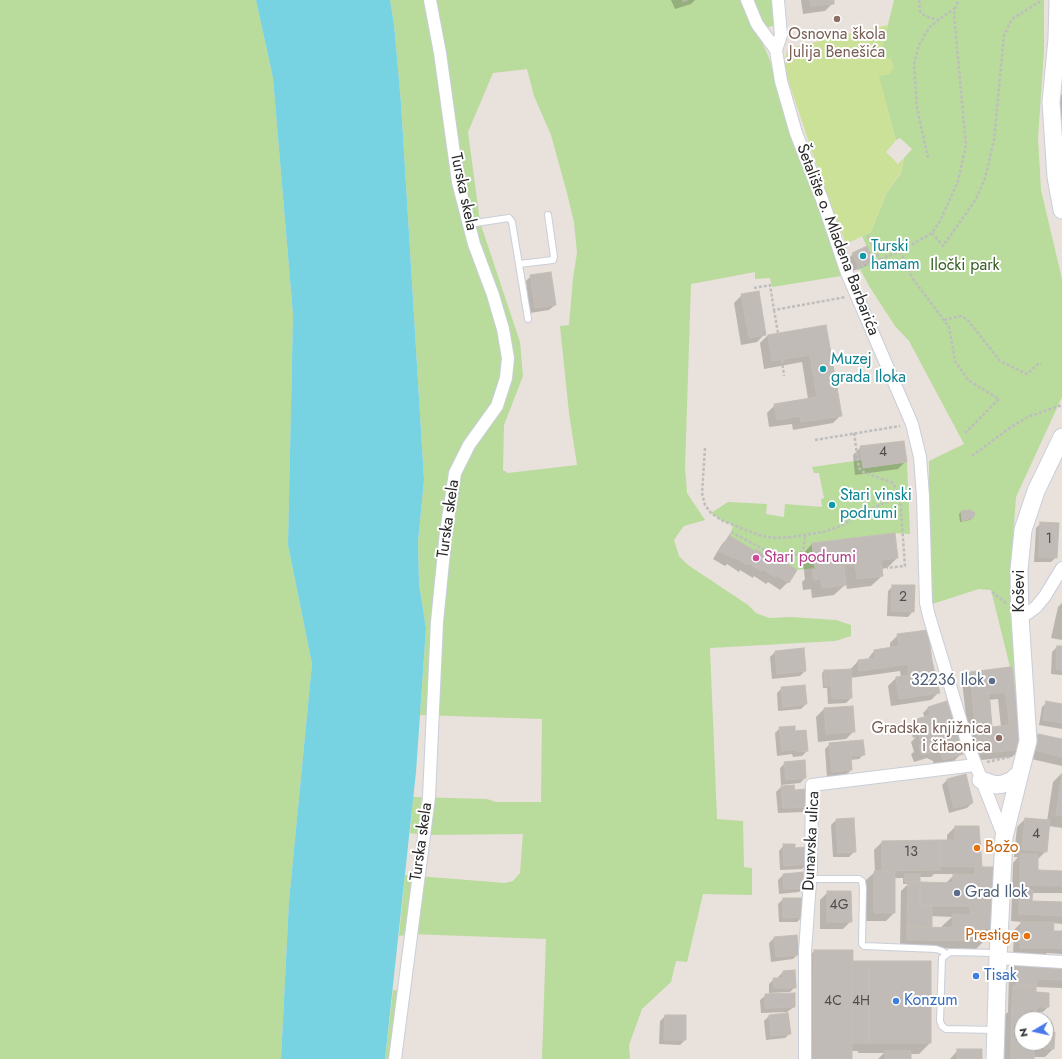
<!DOCTYPE html>
<meta charset="utf-8">
<style>
body{margin:0}
#map{position:relative;width:1062px;height:1059px;overflow:hidden;background:#e9e1db;font-family:Jost,sans-serif}
canvas{display:block}
.north{position:absolute;left:1014px;top:1011px;width:40px;height:40px;box-sizing:border-box;background:#fff;border:1px solid #a9a9a9;border-radius:50%;rotate:261deg;font-size:11px;font-weight:700;line-height:16px;text-align:center;color:#282828}
.north::after{content:'';display:block;margin:auto;width:14px;height:18px;background:#4979e8;clip-path:polygon(50% 0,100% 100%,50% 72%,0 100%)}
</style>
<div id="map">
<canvas width="1062" height="1059"></canvas>
<div class="north">N</div>
</div>
<script>
const ctx = document.querySelector('canvas').getContext('2d');
ctx.lineJoin = 'round';
function paint(path, color) { ctx.fillStyle = color; ctx.fill(path, 'evenodd'); }
const toPath = rows => new Path2D(rows.map(r => 'M' + r).join(''));
function stroke(path, color, width, dash) { ctx.strokeStyle = color; ctx.lineWidth = width; ctx.lineCap = dash ? 'butt' : 'round'; ctx.setLineDash(dash || []); ctx.stroke(path); }
function drawText(font, color, halo, rows, align = 'center') {
  ctx.font = font + ' Jost,sans-serif'; ctx.lineWidth = 4; ctx.setLineDash([]); ctx.textBaseline = 'middle'; ctx.strokeStyle = halo; ctx.fillStyle = color; for (const [text, x, y, turn = 0] of rows) {
    ctx.save(); ctx.translate(x, y); ctx.rotate((+turn || 0) * Math.PI / 180); ctx.textAlign = isNaN(turn) ? turn : align; if (halo) ctx.strokeText(text, 0, 0); ctx.fillText(text, 0, 0); ctx.restore();
  }
}
paint(toPath([
 [0,0,256,0,273,78,293,315,288,545,312,664,289,901,281,1059,0,1059],
 [390,0,682,0,683,2,689,0,743,0,769,58,798,155,821,215,841,276,772,287,770,278,755,279,755,272,691,284,685,467,687,493,705,520,684,526,678,534,674,540,679,556,688,565,748,605,756,613,769,618,790,617,836,620,851,625,851,636,835,641,710,648,717,819,743,821,744,867,752,868,752,895,703,894,687,962,676,961,671,982,642,1009,629,1045,630,1059,542,1059,546,939,411,934,399,936,405,875,505,883,513,881,520,873,523,834,425,835,410,833,413,797,487,799,496,802,541,802,542,719,420,715,426,628,419,584,418,542,424,480,401,103,394,24],
 [527,69,534,96,551,135,567,193,574,222,577,253,573,278,569,325,560,326,569,413,577,465,508,473,503,470,504,425,523,376,520,342,480,222,468,132,493,73],
 [751,0,775,0,778,22,773,26,768,27,761,24],
 [894,0,1044,0,1044,51,1038,138,1041,190,1062,279,1062,397,1016,497,1010,579,1017,644,1020,707,1017,708,1012,667,1010,667,991,590,979,589,932,604,931,599,929,593,929,461,964,444,909,341,895,326,869,286,859,267,873,260,862,236,871,232,886,194,901,173,904,158,912,149,900,138,896,140,878,76,880,57],
 [862,460,863,468,907,462,910,534,895,533,812,543,815,568,797,570,782,560,781,562,770,556,769,558,756,550,755,551,730,536,733,525,723,521,711,513,728,502,767,504,766,514,784,517,785,504,822,507,821,499,824,498,819,473,814,473,812,467],
 [393,990,403,991,395,1059,385,1059]
]), '#b9db9c');
paint(toPath([
 [888,25,880,57,891,59,894,67,890,74,879,76,896,140,886,152,898,164,904,158,901,172,886,194,871,232,846,244,826,193,783,65,788,49,855,32]
]), '#cbe198');
paint(toPath([
 [256,0,390,0,394,24,401,103,424,480,418,542,419,584,426,628,416,772,385,1059,281,1059,289,901,312,664,288,545,293,315,273,78]
]), '#77d2e2');
paint(toPath([
 [671,0,695,0,691,4,675,9],
 [801,0,833,0,833,3,825,11,803,14],
 [1062,94,1062,122,1058,98],
 [853,254,872,260,867,265,853,271,848,259],
 [531,276,555,305,549,310,530,313,526,281],
 [742,295,765,334,757,342,741,345,734,303],
 [825,326,841,415,833,423,793,430,792,424,769,427,767,413,775,405,808,399,802,362,764,369,760,343,768,335],
 [861,447,906,461,898,469,855,475,853,455],
 [969,511,972,518,970,520,960,522,959,514,961,512],
 [1041,523,1056,557,1051,562,1034,562,1036,528],
 [729,537,788,582,780,590,768,582,766,584,754,576,753,578,740,570,739,572,727,564,725,566,713,559,722,544],
 [812,544,897,558,887,568,881,569,882,576,871,586,847,589,846,584,834,595,812,598,811,589,803,590,802,582,805,579,802,555],
 [893,586,913,611,908,617,887,616,888,591],
 [1062,603,1062,640,1051,638,1058,607],
 [898,635,931,661,939,692,931,700,891,706,888,686,896,678,901,678,900,671,850,678,851,698,846,703,828,704,827,688,823,688,822,673,824,671,850,670,858,661,867,660,874,651,890,649,890,643],
 [1057,647,1062,647,1062,675,1051,674,1052,652],
 [775,652,805,671,800,676,772,679,770,657],
 [1011,668,1020,749,1012,757,971,761,962,681,970,673],
 [998,699,1001,727,992,728,988,700],
 [782,688,806,704,801,709,778,711,777,693],
 [1047,702,1062,705,1062,729,1039,725,1042,707],
 [928,708,962,753,954,761,935,767,933,761,927,758,914,762,911,754,914,752,911,742,916,737,913,738,910,726,915,721,925,718,923,713],
 [824,709,854,731,846,739,818,742,816,717],
 [780,728,794,732,807,751,802,756,793,757,792,754,777,756,775,733],
 [1038,735,1062,740,1062,766,1027,758,1031,743],
 [830,744,864,754,859,759,850,760,851,770,846,775,827,777,825,749],
 [785,763,805,778,800,783,781,785,780,768],
 [1062,773,1062,828,1049,826,1046,851,1038,859,1037,859,1037,871,1062,872,1062,893,1031,893,1031,902,1062,903,1062,924,1053,923,1053,934,1055,932,1062,932,1062,954,1047,953,1045,956,1013,956,1014,930,1022,922,1011,921,1012,898,1017,893,1012,893,1013,863,1018,857,1014,857,1017,827,1025,819,1047,821,1053,782],
 [965,775,972,803,967,808,949,813,942,785,947,780],
 [781,787,794,791,808,807,803,812,778,813,776,792],
 [836,820,855,851,849,857,833,857,831,825],
 [955,827,978,827,981,868,992,928,984,935,984,941,976,949,900,947,901,891,908,884,903,884,903,878,894,878,894,913,886,921,866,921,866,880,875,872,874,850,882,842,947,841,947,835],
 [934,874,955,874,945,884,919,883,919,877,931,877],
 [931,916,952,917,942,926,942,928,931,928],
 [784,845,794,849,807,864,802,869,780,870,779,851],
 [783,875,804,887,799,892,779,894,778,880],
 [828,892,851,921,843,929,820,929,820,900],
 [783,899,802,917,797,922,779,922,778,904],
 [796,936,798,954,793,959,771,962,769,943,774,938],
 [814,951,852,962,930,1043,919,1054,910,1054,910,1059,878,1059,884,1053,858,1053,858,1051,851,1051,851,1059,806,1059,804,962],
 [1017,964,1062,966,1062,988,1035,987,1035,993,1048,1007,1043,1012,1036,1012,1035,1019,1022,1019,1022,1043,1046,1043,1046,1033,1054,1033,1053,1049,1045,1057,1033,1057,1033,1059,1004,1059,1005,1015,1008,1012,1009,972],
 [783,972,795,987,790,992,769,993,769,984,774,979,778,979,778,977],
 [794,994,794,1007,787,1012,790,1033,785,1038,766,1040,764,1021,769,1016,786,1014,786,1012,761,1013,760,1000,766,995],
 [665,1016,685,1016,685,1040,680,1045,659,1044,660,1021],
 [958,1050,981,1059,950,1059]
]), '#0003');
const building = toPath([
 [810,0,834,0,834,4,811,6,810,0],
 [867,246,873,260,859,267,852,253,867,246],
 [551,272,556,305,535,308,530,275,551,272],
 [759,291,766,335,749,338,741,294,759,291],
 [826,325,842,416,801,422,800,416,777,420,774,404,817,397,810,355,772,361,768,335,826,325],
 [904,441,907,462,863,468,860,446,904,441],
 [970,510,975,513,973,518,962,521,961,511,970,510],
 [1040,522,1059,523,1057,558,1039,557,1040,522],
 [895,533,898,558,881,560,883,576,857,579,855,563,844,565,846,585,822,588,821,579,814,580,812,570,817,570,817,568,815,568,812,543,895,533],
 [730,534,730,536,755,551,756,549,769,558,770,556,781,562,782,560,797,570,789,583,776,575,775,577,762,569,761,571,748,563,747,565,735,557,734,559,721,551,720,553,719,552,730,534],
 [892,585,915,585,914,612,891,611,892,585],
 [928,630,932,661,859,671,858,660,875,658,874,650,899,646,897,634,928,630],
 [1057,646,1062,646,1062,670,1056,669,1057,646],
 [804,648,806,671,777,674,775,651,804,648],
 [932,661,940,693,899,699,896,677,909,675,908,664,932,661],
 [1010,667,1012,667,1017,708,1008,709,1005,692,988,694,990,702,973,704,970,672,1010,667],
 [851,669,852,698,832,699,831,670,851,669],
 [824,670,831,670,832,686,825,686,824,670],
 [805,685,807,704,783,707,781,687,805,685],
 [947,701,954,723,918,734,914,720,930,715,928,707,947,701],
 [1046,701,1062,704,1062,723,1043,720,1046,701],
 [990,702,992,727,1009,725,1008,709,1017,708,1021,749,979,754,973,704,990,702],
 [853,706,855,732,826,734,824,708,853,706],
 [954,723,963,754,943,760,941,753,935,751,922,755,919,745,922,744,918,734,954,723],
 [795,726,795,731,806,730,808,751,797,752,797,749,782,751,779,727,795,726],
 [1038,734,1062,739,1062,757,1034,750,1038,734],
 [863,740,865,755,851,756,850,741,863,740],
 [850,741,852,770,832,772,829,743,850,741],
 [805,760,806,778,786,780,784,762,805,760],
 [966,774,973,803,954,808,947,779,966,774],
 [1062,774,1062,816,1056,815,1062,774],
 [794,785,795,790,807,789,809,807,783,808,781,786,794,785],
 [854,818,856,852,838,853,836,819,854,818],
 [1025,818,1050,820,1047,852,1022,849,1025,818],
 [955,826,979,826,982,867,940,866,940,840,955,840,955,826],
 [940,840,940,870,882,871,882,841,940,840],
 [783,844,795,844,795,848,807,847,808,864,784,866,783,844],
 [1020,854,1038,854,1038,870,1062,871,1062,886,1020,885,1020,854],
 [975,867,994,867,993,928,952,928,953,914,970,915,970,906,920,906,920,882,953,883,953,874,975,875,975,867],
 [895,870,895,913,874,913,874,871,895,870],
 [804,872,805,888,784,889,783,874,804,872],
 [905,874,920,874,920,882,905,882,905,874],
 [908,882,920,882,920,906,932,906,932,927,907,927,908,882],
 [1019,889,1033,890,1032,901,1062,902,1062,916,1019,914,1019,889],
 [827,891,851,891,852,922,827,922,827,891],
 [783,898,802,898,803,917,783,918,783,898],
 [1021,922,1054,922,1053,948,1020,948,1021,922],
 [907,927,985,928,985,941,907,940,907,927],
 [1054,931,1062,931,1062,949,1053,948,1054,931],
 [797,935,799,955,776,957,774,937,797,935],
 [814,950,853,950,852,1043,813,1042,814,950],
 [852,961,869,961,869,1043,852,1043,852,961],
 [869,961,931,961,931,1043,869,1043,869,961],
 [1017,963,1062,965,1062,980,1037,979,1037,986,1016,986,1017,963],
 [795,970,796,988,774,988,773,978,783,978,783,971,795,970],
 [1013,986,1036,986,1036,992,1049,993,1049,1007,1012,1006,1013,986],
 [795,993,795,1007,765,1008,765,994,795,993],
 [1012,1006,1037,1007,1036,1019,1022,1019,1022,1043,1046,1043,1046,1032,1055,1032,1054,1049,1011,1048,1012,1006],
 [788,1013,791,1034,771,1036,769,1015,788,1013],
 [665,1015,686,1015,686,1040,664,1040,665,1015],
 [813,1042,852,1043,852,1059,813,1059,813,1042],
 [1011,1048,1034,1049,1034,1059,1011,1059,1011,1048],
 [957,1049,982,1049,982,1059,957,1059,957,1049],
 [885,1051,911,1051,911,1059,885,1059,885,1051]
]);
paint(building, '#c1bbb7');
stroke(building, '#c4bdb5', 1);
const lane = toPath([
 [469,224,502,219,509,218,512,222,528,319],
 [519,264,553,260,554,257,548,215],
 [810,879,859,879,862,881,863,888,862,944,864,946,936,949,942,951,946,954],
 [996,1030,946,1029,942,1026,940,1021,942,958,950,952,996,953]
]);
const street = toPath([
 [747,0,757,24,776,50,781,81,796,133,823,202,847,273,912,424,920,457,923,496,926,603,929,616,968,745,1004,837],
 [776,50,781,35,778,0],
 [1020,616,1028,613,1036,607,1045,596,1062,568],
 [998,958,1062,962],
 [395,1059,429,797,437,622,446,532,455,473,469,445,497,406,506,378,508,358,503,329,493,295,474,244,458,182,440,53,430,0],
 [805,1059,805,951,811,868,812,785,975,765]
]);
const secondary = toPath([
 [1058,0,1057,39,1051,102,1056,177,1062,210],
 [981,780,996,785,1003,784,1011,781,1020,773],
 [995,1059,998,958,1004,837,1028,741,1020,616,1019,570,1023,530,1036,491,1062,437]
]);
stroke(lane, '#c9ced9', 8);
stroke(street, '#c9ced9', 14);
stroke(secondary, '#c9ced9', 19);
stroke(toPath([
 [919,0,920,11,925,16,938,20,954,9],
 [928,158,917,108,914,64,919,45,929,28,938,20],
 [932,233,943,246,976,199,985,178,994,140,1004,35,1012,19,1042,0],
 [868,236,880,260],
 [900,251,913,279,949,327,955,361,968,380,999,399,965,433],
 [857,269,900,251,932,233,940,221,958,181,966,145,954,15,955,8,959,0],
 [754,288,770,285,774,310,846,297],
 [774,310,778,333],
 [944,320,960,316,967,319,1000,361,1027,374,1038,364,1042,364],
 [782,360,784,376],
 [854,433,859,468,863,472,893,483,900,498,905,566,887,568],
 [815,440,900,426],
 [705,448,702,493,705,505,711,513,723,521,762,536,776,538,791,537,823,532,841,526,858,515,891,500,912,495],
 [972,456,1011,427,1030,416,1062,405],
 [731,532,763,549,778,556,795,555,801,552,804,547,805,535],
 [992,592,1006,603],
 [987,762,1010,757]
]), '#bebebe', 2.5, [3, 2]);
stroke(lane, '#fff', 6);
stroke(street, '#fff', 12);
stroke(secondary, '#fff', 17);
for (const [x, y, r, color] of [
 [837,19,4,"#8d6e63"],
 [863,256,4,"#0f9aa8"],
 [823,369,4,"#0f9aa8"],
 [832,505,4,"#0f9aa8"],
 [756,558,4,"#d1479c"],
 [992,681,4,"#5c6f8a"],
 [999,738,4,"#8d6e63"],
 [977,848,4,"#e8710a"],
 [957,893,4,"#5c6f8a"],
 [1027,936,4,"#e8710a"],
 [976,976,4,"#3f7fe0"],
 [896,1001,4,"#3f7fe0"]
]) { const dot = new Path2D(); dot.arc(x, y, r, 0, 2 * Math.PI); ctx.fillStyle = color; ctx.fill(dot); stroke(dot, '#fff', 1.5); }
drawText('14px', '#4e4d4c', null, [
 ["4",883,453],
 ["1",1049,540],
 ["2",903,598],
 ["4",1036,835],
 ["13",911,853],
 ["4G",839,906],
 ["4C",833,1002],
 ["4H",861,1002]
]);
drawText('16px', '#785e54', '#fff', [
 ["Osnovna škola",837,35],
 ["Julija Benešića",837,53],
 ["Gradska knjižnica",991,729,"right"],
 ["i čitaonica",991,747,"right"]
]);
drawText('16px', '#282828', '#fff', [
 ["Turska skela",463,192,78],
 ["Šetalište o. Mladena Barbarića",837,240,69],
 ["Turska skela",449,519,-82],
 ["Koševi",1020,591,-90],
 ["Dunavska ulica",812,841,-87],
 ["Turska skela",422,842,-82]
]);
drawText('16px', '#0d838f', '#fff', [
 ["Turski",871,247],
 ["hamam",871,265],
 ["Muzej",831,360],
 ["grada Iloka",831,378],
 ["Stari vinski",840,496],
 ["podrumi",840,514]
], 'left');
drawText('16px', '#345d20', '#fff', [
 ["Iločki park",965,266]
]);
drawText('16px', '#b23c85', '#fff', [
 ["Stari podrumi",764,558]
], 'left');
drawText('16px', '#4e5e75', '#fff', [
 ["32236 Ilok",984,681],
 ["Grad Ilok",965,893,"left"]
], 'right');
drawText('16px', '#c56008', '#fff', [
 ["Božo",985,848],
 ["Prestige",1019,936,"right"]
], 'left');
drawText('16px', '#366cbe', '#fff', [
 ["Tisak",984,976],
 ["Konzum",904,1001]
], 'left');
</script>
